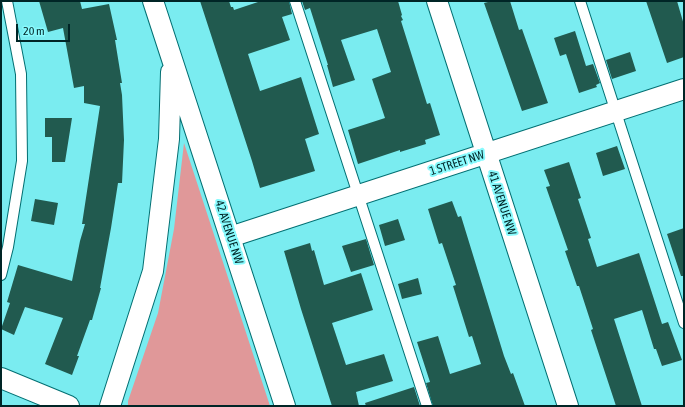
<!DOCTYPE html>
<style>
body{margin:0}
#map{position:relative;width:685px;height:407px;overflow:hidden;background:#7aecf0;font-family:"Asap Condensed",sans-serif}
canvas{display:block}
.frame{position:absolute;inset:0;border:2px solid #002526;pointer-events:none}
.scale{position:absolute;left:16px;top:24px;width:54px;height:18px;box-sizing:border-box;border:2px solid #002526;border-top:0;padding-left:5px;font-size:12px;line-height:14px;white-space:nowrap;color:#002526;-webkit-text-stroke:3px #88fafd;paint-order:stroke}
</style>
<div id="map">
<canvas width="685" height="407"></canvas>
<div class="frame"></div>
<div class="scale">20 m</div>
</div>
<script>
const ctx = document.querySelector('canvas').getContext('2d');
ctx.lineJoin = 'round';
function paint(path, color) { ctx.fillStyle = color; ctx.fill(path, 'evenodd'); }
const toPath = rows => new Path2D(rows.map(r => 'M' + r).join(''));
function stroke(path, color, width, dash) { ctx.strokeStyle = color; ctx.lineWidth = width; ctx.lineCap = dash ? 'butt' : 'round'; ctx.setLineDash(dash || []); ctx.stroke(path); }
function drawText(font, color, halo, rows, align = 'center') {
  ctx.font = font + ' "Asap Condensed",sans-serif'; ctx.lineWidth = 4; ctx.setLineDash([]); ctx.textBaseline = 'middle'; ctx.strokeStyle = halo; ctx.fillStyle = color; for (const [text, x, y, turn = 0] of rows) {
    ctx.save(); ctx.translate(x, y); ctx.rotate((+turn || 0) * Math.PI / 180); ctx.textAlign = isNaN(turn) ? turn : align; if (halo) ctx.strokeText(text, 0, 0); ctx.fillText(text, 0, 0); ctx.restore();
  }
}
paint(toPath([
 [184,143,270,406,128,406,128,401,158,313,174,229]
]), '#e09899');
paint(toPath([
 [39,1,80,1,82,9,109,4,117,40,115,40,122,83,120,83,122,95,124,140,122,183,118,183,111,228,100,288,101,288,92,320,90,320,77,356,79,356,72,375,45,364,63,318,25,307,14,335,1,329,10,303,7,302,18,265,72,281,80,241,85,224,82,224,100,106,84,103,84,86,74,88,63,28,48,32],
 [200,1,229,1,231,7,233,7,234,10,261,1,289,1,292,14,282,17,290,40,248,54,260,91,301,77,319,134,305,139,315,171,260,188,252,161],
 [302,1,398,1,402,15,401,16,403,20,401,21,412,56,427,104,430,103,440,135,425,140,426,144,400,152,400,150,358,164,348,130,385,118,372,79,391,72,377,29,341,40,355,80,333,87,327,65,328,65,310,8,305,10],
 [492,1,510,1,519,30,522,29,548,103,522,111,484,3],
 [646,1,677,1,684,25,684,57,667,63],
 [575,31,586,66,593,64,600,83,596,85,597,87,579,93,566,54,560,56,554,38],
 [630,52,636,71,612,79,606,60],
 [45,118,72,118,65,162,52,162,52,137,45,137],
 [617,146,625,169,603,176,596,153],
 [569,162,581,198,578,199,591,238,588,239,597,267,639,253,662,324,668,322,682,360,662,366,656,349,654,349,642,310,614,319,642,406,616,406,591,330,593,329,579,286,577,286,565,251,568,250,546,187,550,186,544,170],
 [35,199,58,203,54,225,31,221],
 [452,201,458,217,461,216,504,356,511,374,513,373,525,406,433,406,426,383,430,382,417,342,438,336,450,374,481,364,472,336,469,337,453,286,456,285,442,243,439,244,428,209],
 [398,219,405,240,385,246,379,225],
 [684,228,684,276,681,276,667,234],
 [366,239,374,265,351,272,342,246],
 [310,243,312,251,314,250,324,285,361,273,373,310,332,323,346,365,384,354,393,381,356,392,359,406,332,406,301,309,284,251],
 [418,278,422,294,402,299,398,284],
 [414,387,420,406,366,406,365,403]
]), '#215a4f');
const service = toPath([
 [295,1,427,406],
 [580,1,684,323],
 [1,275,8,247,22,161,21,74,7,1]
]);
const minor = toPath([
 [153,1,285,406],
 [437,1,568,406],
 [230,237,684,89],
 [1,378,69,406],
 [110,406,153,271,169,139,171,72]
]);
stroke(service, '#026f72', 12);
stroke(minor, '#026f72', 22);
stroke(service, '#fff', 10);
stroke(minor, '#fff', 20);
drawText('12px', '#002526', '#88fafd', [
 ["1 STREET NW",457,163,-18],
 ["41 AVENUE NW",502,203,72],
 ["42 AVENUE NW",229,232,72]
]);
</script>
